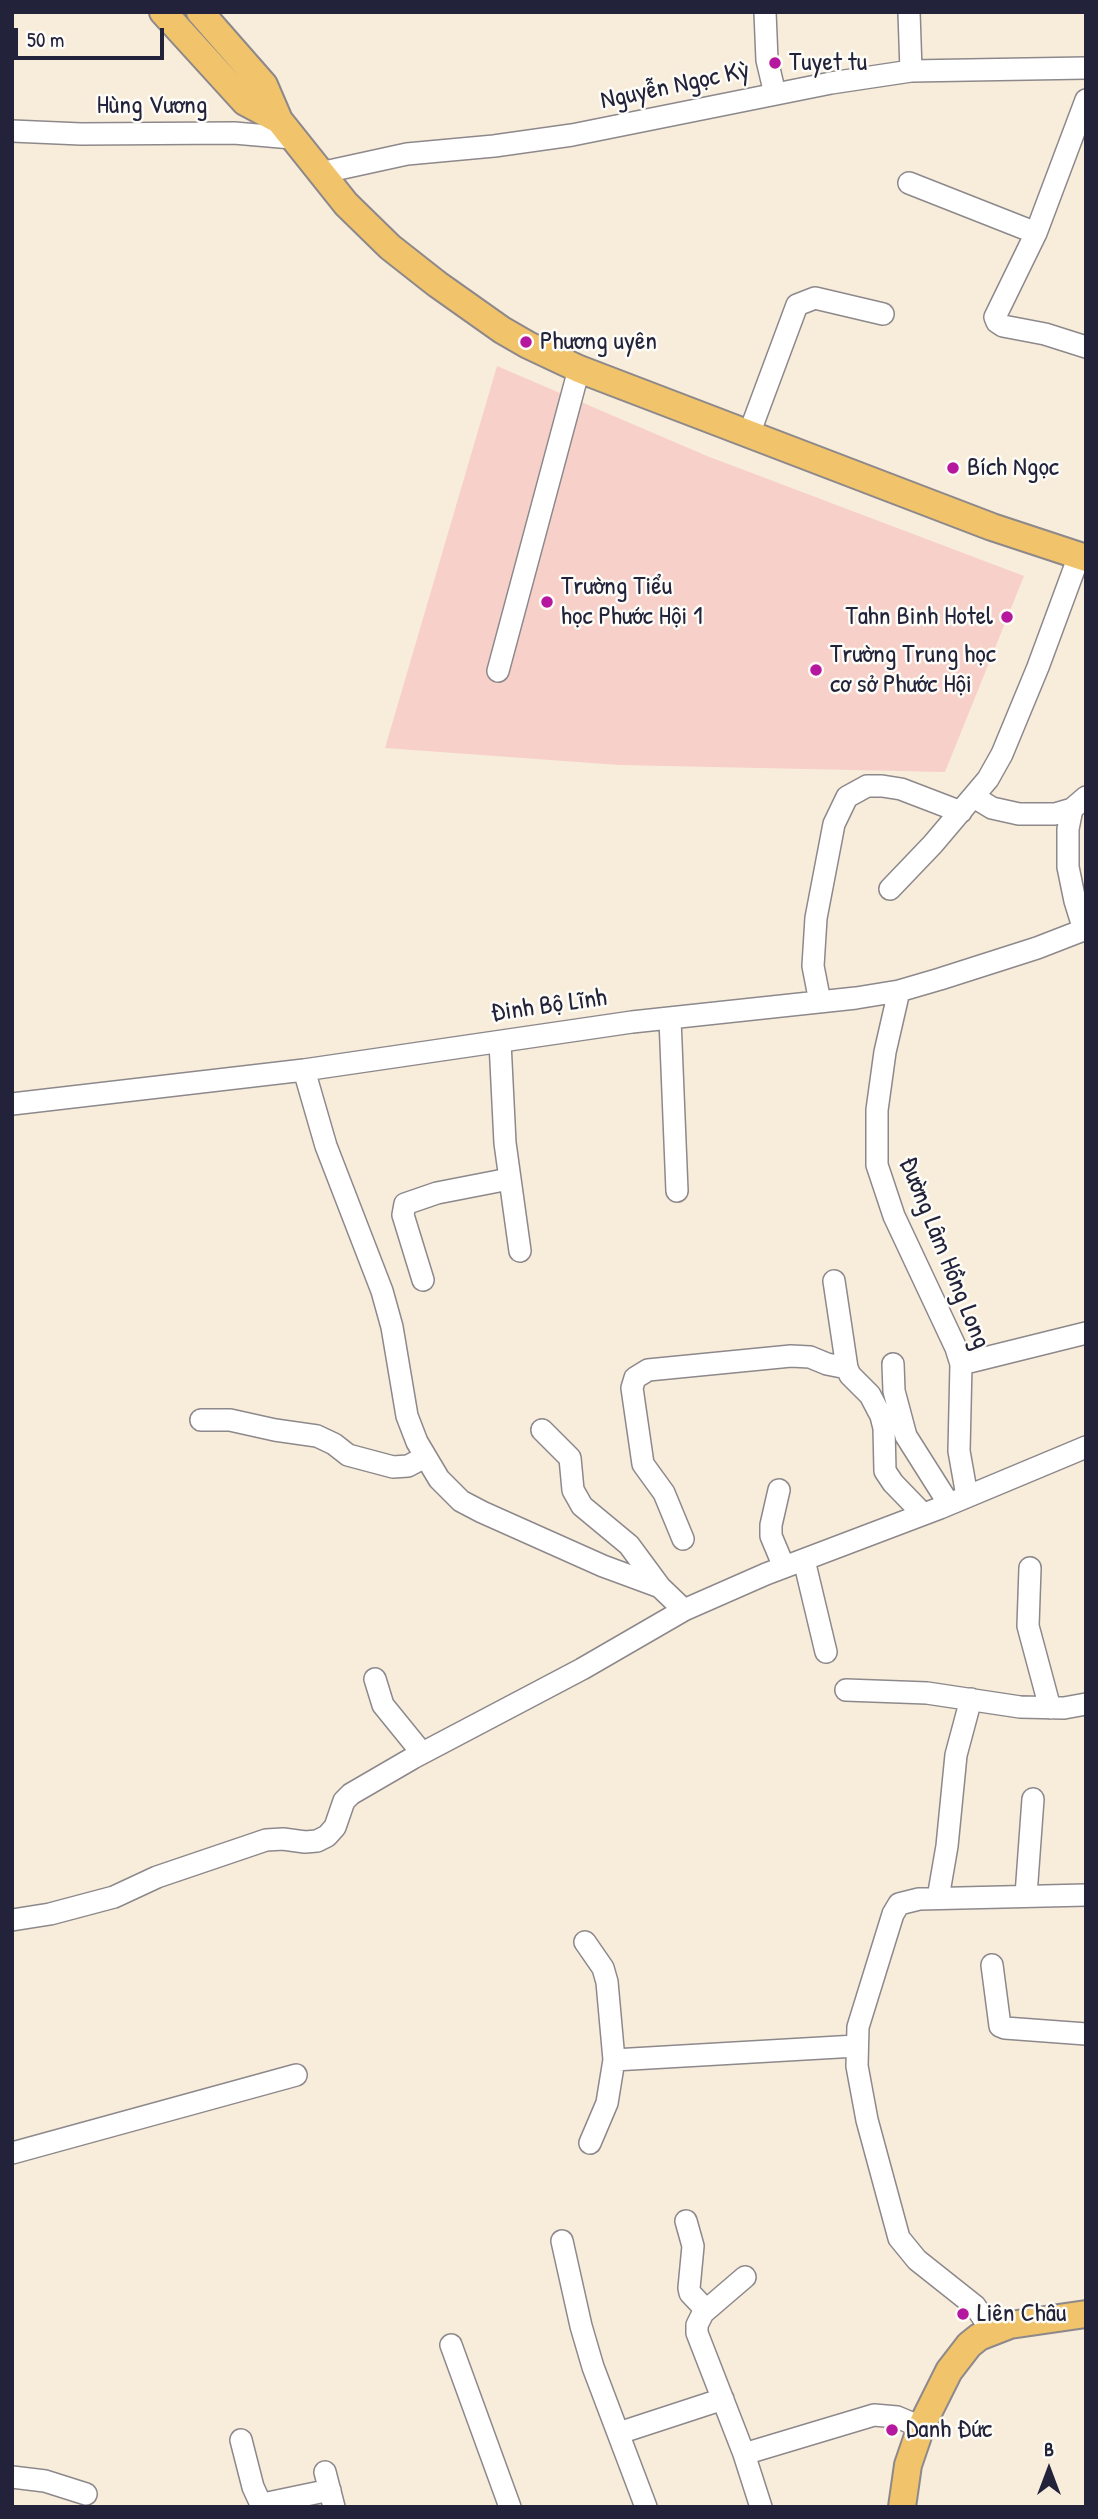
<!DOCTYPE html>
<meta charset="utf-8">
<style>
body{margin:0}
#map{position:relative;width:1098px;height:2519px;overflow:hidden;background:#f8eddb;font-family:"Patrick Hand",sans-serif}
canvas{display:block}
.frame{position:absolute;inset:0;border:14px solid #22223b;pointer-events:none}
.north{position:absolute;left:1014px;top:2435px;width:70px;height:70px;-webkit-text-stroke:5px #fdfcf7;paint-order:stroke;rotate:0deg;font-size:19px;font-weight:700;line-height:28px;text-align:center;color:#22223b}
.north::after{content:'';display:block;margin:auto;width:24px;height:32px;background:#22223b;clip-path:polygon(50% 0,100% 100%,50% 72%,0 100%)}
.scale{position:absolute;left:14px;top:28px;width:150px;height:32px;box-sizing:border-box;border:4px solid #22223b;border-top:0;padding-left:9px;font-size:21px;line-height:24px;white-space:nowrap;color:#22223b;-webkit-text-stroke:5px #fdfcf7;paint-order:stroke}
</style>
<div id="map">
<canvas width="1098" height="2519"></canvas>
<div class="frame"></div>
<div class="north">B</div>
<div class="scale">50 m</div>
</div>
<script>
const ctx = document.querySelector('canvas').getContext('2d');
ctx.lineJoin = 'round';
function paint(path, color) { ctx.fillStyle = color; ctx.fill(path, 'evenodd'); }
const toPath = rows => new Path2D(rows.map(r => 'M' + r).join(''));
function stroke(path, color, width, dash) { ctx.strokeStyle = color; ctx.lineWidth = width; ctx.lineCap = dash ? 'butt' : 'round'; ctx.setLineDash(dash || []); ctx.stroke(path); }
function drawText(font, color, halo, rows, align = 'center') {
  ctx.font = font + ' "Patrick Hand",sans-serif'; ctx.lineWidth = 5; ctx.setLineDash([]); ctx.textBaseline = 'middle'; ctx.strokeStyle = halo; ctx.fillStyle = color; for (const [text, x, y, turn = 0] of rows) {
    ctx.save(); ctx.translate(x, y); ctx.rotate((+turn || 0) * Math.PI / 180); ctx.textAlign = isNaN(turn) ? turn : align; if (halo) ctx.strokeText(text, 0, 0); ctx.fillText(text, 0, 0); ctx.restore();
  }
}
paint(toPath([
 [497,366,707,456,1024,576,945,772,619,765,385,748]
]), '#f7d0ca');
const minor = toPath([
 [765,12,767,60,775,94],
 [909,12,911,71],
 [1086,100,1036,233,995,317,997,322,1003,326,1045,334,1086,347],
 [12,131,81,134,234,133,292,138],
 [320,173,407,154,494,146,572,135,831,83,911,71,1086,68],
 [909,183,1036,233],
 [749,434,797,305,815,298,883,314],
 [498,671,579,369],
 [974,797,992,808,1019,814,1055,814,1072,809,1086,797],
 [1072,809,1068,829,1068,867,1075,901,1084,930],
 [890,889,933,844,988,779,1002,754,1038,667,1079,556],
 [899,991,885,1052,877,1110,877,1165,894,1216,956,1348,961,1364,959,1451,967,1496],
 [820,1002,813,966,816,918,834,824,847,797,867,786,882,786,901,789,961,812],
 [670,1019,677,1191],
 [500,1042,505,1143,520,1251],
 [304,1070,326,1146,382,1291,392,1327,407,1416,417,1442,439,1479,461,1501,482,1512,603,1566,660,1587],
 [12,1104,304,1070,632,1022,856,998,899,991,940,979,1037,948,1086,929],
 [423,1280,403,1215,405,1204,437,1193,509,1179],
 [834,1281,847,1368,850,1375,870,1395,881,1416,884,1428,885,1471,893,1483,923,1514],
 [893,1364,894,1391,906,1436,949,1504],
 [961,1364,1086,1333],
 [201,1420,230,1420,275,1430,317,1436,334,1444,348,1455,393,1467,408,1466,425,1457],
 [542,1430,570,1458,573,1490,582,1506,629,1545,660,1587,684,1610],
 [779,1490,771,1525,771,1536,784,1567],
 [683,1539,664,1493,643,1464,632,1388,635,1378,648,1370,791,1356,810,1357,827,1364,847,1368],
 [804,1560,826,1652],
 [1030,1568,1028,1626,1050,1708],
 [375,1679,383,1705,422,1753],
 [846,1690,927,1693,1020,1707,1064,1708,1086,1704],
 [1026,1895,1033,1799],
 [938,1898,947,1846,956,1755,971,1699],
 [12,1920,50,1914,114,1897,157,1877,266,1840,283,1839,305,1842,317,1841,327,1836,335,1827,344,1801,351,1794,413,1758,582,1669,684,1610,766,1574,940,1508,1086,1447],
 [585,1942,603,1968,607,1982,614,2060],
 [992,1965,1000,2026,1005,2028,1086,2034],
 [590,2143,607,2103,614,2060,856,2046],
 [12,2153,296,2075],
 [686,2221,693,2246,689,2288,690,2293,706,2310],
 [562,2241,581,2326,593,2367,646,2507],
 [745,2277,703,2313,697,2325,697,2333,744,2454,761,2507],
 [992,2331,975,2306,917,2260,899,2238,867,2120,857,2066,858,2027,893,1914,899,1904,919,1899,1086,1895],
 [451,2345,510,2507],
 [619,2433,723,2399],
 [241,2440,253,2487,259,2500,263,2504,330,2490],
 [744,2454,874,2415,897,2417,921,2427],
 [325,2472,334,2507],
 [12,2477,45,2481,86,2494]
]);
const major = toPath([
 [163,12,245,102,279,120],
 [200,12,264,85,279,120,346,204,390,247,437,284,502,330,528,345,579,369,992,527,1086,558],
 [902,2507,908,2465,921,2427,949,2371,969,2345,979,2337,1010,2325,1086,2314]
]);
stroke(minor, '#8d888b', 24);
stroke(major, '#8d888b', 30);
stroke(minor, '#fff', 21);
stroke(major, '#f1c36a', 26);
for (const [x, y, r, color] of [
 [775,63,7,"#b5179e"],
 [526,342,7,"#b5179e"],
 [953,468,7,"#b5179e"],
 [547,602,7,"#b5179e"],
 [1007,617,7,"#b5179e"],
 [816,670,7,"#b5179e"],
 [963,2314,7,"#b5179e"],
 [892,2430,7,"#b5179e"]
]) { const dot = new Path2D(); dot.arc(x, y, r, 0, 2 * Math.PI); ctx.fillStyle = color; ctx.fill(dot); stroke(dot, '#fdfcf7', 2.5); }
drawText('26px', '#22223b', '#fdfcf7', [
 ["Tuyet tu",789,63],
 ["Phương uyên",540,342],
 ["Bích Ngọc",967,468],
 ["Trường Tiểu",561,587],
 ["học Phước Hội 1",561,617],
 ["Tahn Binh Hotel",993,617,"right"],
 ["Trường Trung học",830,655],
 ["cơ sở Phước Hội",830,685],
 ["Liên Châu",977,2314],
 ["Danh Đức",906,2430]
], 'left');
drawText('26px', '#22223b', '#fdfcf7', [
 ["Nguyễn Ngọc Kỳ",675,86,-12],
 ["Hùng Vương",152,106],
 ["Đinh Bộ Lĩnh",549,1006,-8],
 ["Đường Lâm Hồng Long",944,1253,68]
]);
</script>
